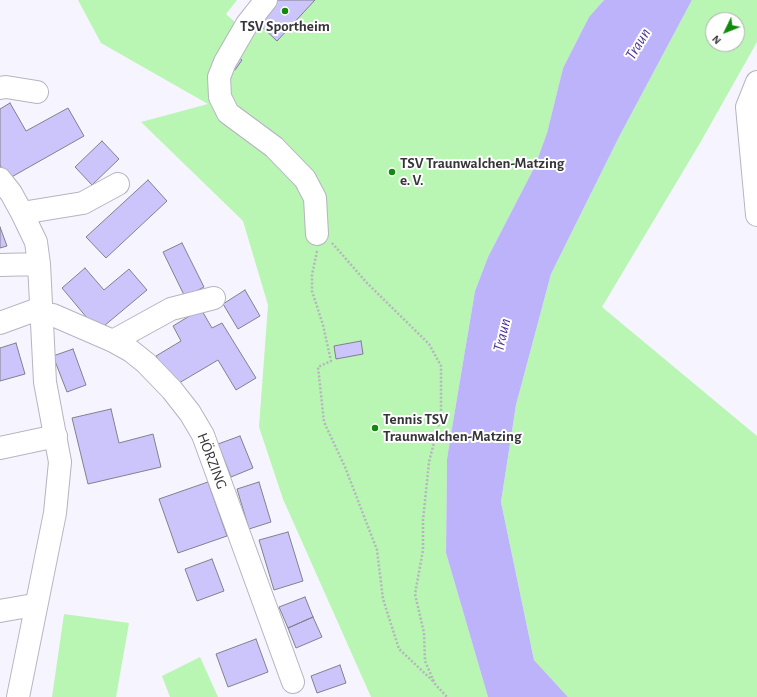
<!DOCTYPE html>
<meta charset="utf-8">
<style>
body{margin:0}
#map{position:relative;width:757px;height:697px;overflow:hidden;background:#f6f5ff;font-family:"Alegreya Sans",sans-serif}
canvas{display:block}
.north{position:absolute;left:705px;top:12px;width:40px;height:40px;box-sizing:border-box;background:#fff;border:1px solid #afaeb0;border-radius:50%;rotate:227deg;font-size:11px;font-weight:700;line-height:16px;text-align:center;color:#36353a}
.north::after{content:'';display:block;margin:auto;width:14px;height:18px;background:#12890d;clip-path:polygon(50% 0,100% 100%,50% 72%,0 100%)}
</style>
<div id="map">
<canvas width="757" height="697"></canvas>
<div class="north">N</div>
</div>
<script>
const ctx = document.querySelector('canvas').getContext('2d');
ctx.lineJoin = 'round';
function paint(path, color) { ctx.fillStyle = color; ctx.fill(path, 'evenodd'); }
const toPath = rows => new Path2D(rows.map(r => 'M' + r).join(''));
function stroke(path, color, width, dash) { ctx.strokeStyle = color; ctx.lineWidth = width; ctx.lineCap = dash ? 'butt' : 'round'; ctx.setLineDash(dash || []); ctx.stroke(path); }
function drawText(font, color, halo, rows, align = 'center') {
  ctx.font = font + ' "Alegreya Sans",sans-serif'; ctx.lineWidth = 4; ctx.setLineDash([]); ctx.textBaseline = 'middle'; ctx.strokeStyle = halo; ctx.fillStyle = color; for (const [text, x, y, turn = 0] of rows) {
    ctx.save(); ctx.translate(x, y); ctx.rotate((+turn || 0) * Math.PI / 180); ctx.textAlign = isNaN(turn) ? turn : align; if (halo) ctx.strokeText(text, 0, 0); ctx.fillText(text, 0, 0); ctx.restore();
  }
}
paint(toPath([
 [78,0,237,0,226,14,238,25,259,0,604,0,589,17,563,68,547,133,535,166,488,257,475,291,452,428,447,459,446,553,488,697,371,697,283,499,259,427,268,305,243,221,141,122,208,104,101,43],
 [692,0,757,0,757,42,700,143,602,307,757,436,757,697,568,697,534,660,501,502,516,405,551,274,619,137],
 [713,20,737,20,737,44,713,44],
 [64,614,129,623,116,697,52,697],
 [200,657,218,697,170,697,162,676]
]), '#b9f5b3');
paint(toPath([
 [604,0,692,0,619,137,551,274,516,405,501,502,534,660,568,697,488,697,446,553,447,459,452,428,475,291,488,257,535,166,547,133,563,68,589,17]
]), '#bdb3fa');
const building = toPath([
 [276,0,315,0,277,41,256,21,276,0],
 [236,55,242,60,235,70,228,66,236,55],
 [10,103,26,131,68,108,84,136,8,179,0,165,0,109,10,103],
 [102,141,119,159,92,185,75,167,102,141],
 [148,180,167,201,106,258,86,237,148,180],
 [0,227,7,246,0,248,0,227],
 [182,243,204,287,185,297,163,252,182,243],
 [85,268,104,290,129,269,147,290,98,331,62,288,85,268],
 [245,290,260,316,238,329,223,304,245,290],
 [201,309,212,328,222,323,256,378,236,390,218,360,174,386,156,356,181,341,173,326,201,309],
 [361,341,363,354,336,359,334,346,361,341],
 [16,343,25,374,0,381,0,348,16,343],
 [73,349,86,385,67,392,53,356,73,349],
 [111,409,119,443,153,434,161,467,88,484,72,418,111,409],
 [240,436,253,468,231,477,218,444,240,436],
 [208,482,227,536,178,553,159,499,208,482],
 [259,482,271,522,249,529,237,489,259,482],
 [288,532,303,581,274,590,259,540,288,532],
 [212,559,224,591,197,601,185,569,212,559],
 [305,597,313,617,288,628,279,607,305,597],
 [313,617,322,637,296,648,288,628,313,617],
 [256,639,268,672,228,687,216,654,256,639],
 [340,665,346,683,317,693,311,676,340,665]
]);
paint(building, '#ccc5fc');
stroke(building, '#81808b', 1);
const minor = toPath([
 [266,0,247,24,225,62,219,77,220,97,228,113,274,147,305,179,315,198,317,234],
 [757,82,747,107,757,215],
 [0,88,6,87,37,92],
 [0,179,11,193,22,213,36,242,39,264,45,382,60,462,55,513,18,697],
 [22,213,83,203,118,184],
 [0,265,39,264],
 [42,316,53,315,113,341,131,351,146,363,172,390,190,413,203,435,293,682],
 [0,323,41,308],
 [113,341,171,309,214,298],
 [0,448,56,436],
 [0,611,28,606,35,607]
]);
stroke(minor, '#b5b4c0', 24);
stroke(toPath([
 [332,243,367,283,429,344,441,366,441,415,429,462,423,520,423,550,415,594,424,633,425,661,435,684,447,697],
 [317,251,312,275,312,291,323,325,331,361,318,367,324,422,345,467,377,550,383,599,399,649,434,682]
]), '#b6b5bd', 2.5, [2, 2]);
stroke(minor, '#fff', 22);
for (const [x, y, r, color] of [
 [285,11,4,"#12890d"],
 [392,172,4,"#12890d"],
 [375,428,4,"#12890d"]
]) { const dot = new Path2D(); dot.arc(x, y, r, 0, 2 * Math.PI); ctx.fillStyle = color; ctx.fill(dot); stroke(dot, '#fff', 1.5); }
drawText('bold 15px', '#36353a', '#fff', [
 ["TSV Sportheim",285,26,"center"],
 ["TSV Traunwalchen-Matzing",400,163],
 ["e. V.",400,180],
 ["Tennis TSV",383,419],
 ["Traunwalchen-Matzing",383,436]
], 'left');
drawText('15px', '#36353a', '#fff', [
 ["HÖRZING",212,461,69]
]);
drawText('italic 16px', '#4d3397', '#fff', [
 ["Traun",638,44,-59],
 ["Traun",502,335,-77]
]);
</script>
